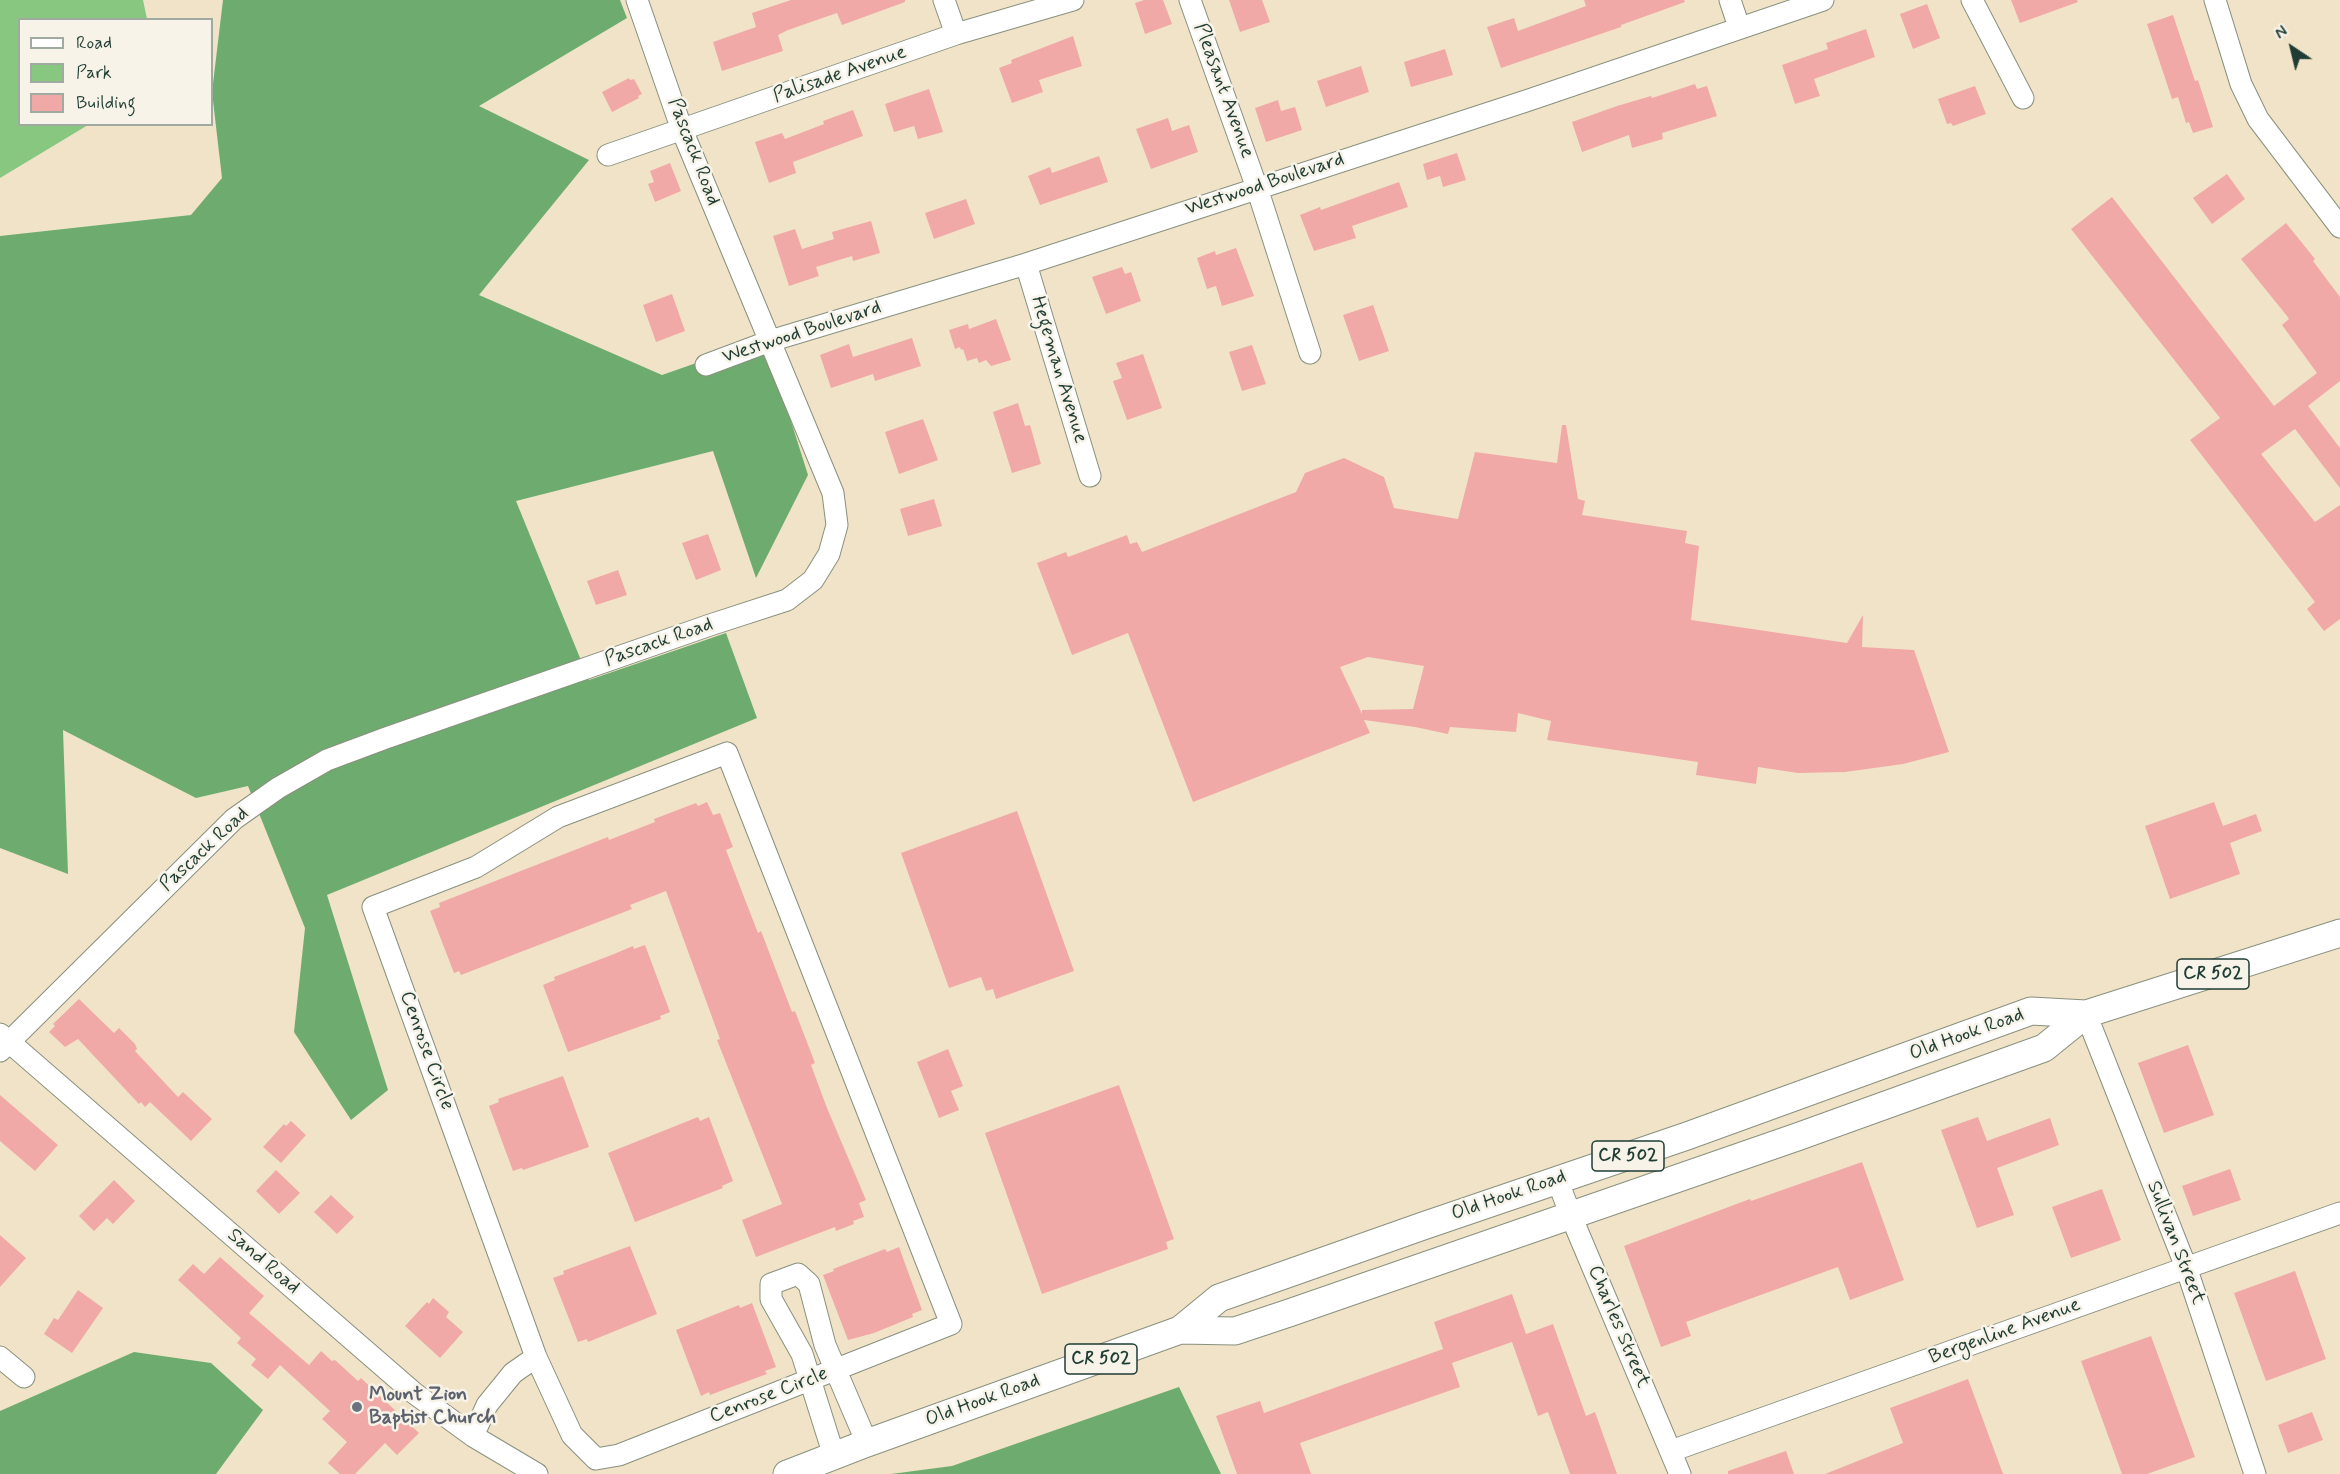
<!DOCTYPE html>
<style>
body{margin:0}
#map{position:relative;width:2340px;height:1474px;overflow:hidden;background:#f1e3c8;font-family:Mynerve,sans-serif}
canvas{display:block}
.legend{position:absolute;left:18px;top:18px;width:195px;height:108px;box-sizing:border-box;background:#f7f3e8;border:2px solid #a1aaa0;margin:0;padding:8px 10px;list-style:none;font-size:18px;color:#1f3d34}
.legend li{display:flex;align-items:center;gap:12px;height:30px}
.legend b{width:30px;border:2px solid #a1aaa0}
.north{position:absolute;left:2262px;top:18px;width:60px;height:60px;-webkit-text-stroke:4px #f7f3e8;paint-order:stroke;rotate:325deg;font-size:16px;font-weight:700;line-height:24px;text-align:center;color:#1f3d34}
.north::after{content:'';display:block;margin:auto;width:21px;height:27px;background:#1f3d34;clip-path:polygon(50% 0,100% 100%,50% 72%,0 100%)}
</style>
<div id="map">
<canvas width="2340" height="1474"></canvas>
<ul class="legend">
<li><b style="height:8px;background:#fff"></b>Road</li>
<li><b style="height:16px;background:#87c77f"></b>Park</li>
<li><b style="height:16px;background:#f1a9a8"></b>Building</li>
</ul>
<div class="north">N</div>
</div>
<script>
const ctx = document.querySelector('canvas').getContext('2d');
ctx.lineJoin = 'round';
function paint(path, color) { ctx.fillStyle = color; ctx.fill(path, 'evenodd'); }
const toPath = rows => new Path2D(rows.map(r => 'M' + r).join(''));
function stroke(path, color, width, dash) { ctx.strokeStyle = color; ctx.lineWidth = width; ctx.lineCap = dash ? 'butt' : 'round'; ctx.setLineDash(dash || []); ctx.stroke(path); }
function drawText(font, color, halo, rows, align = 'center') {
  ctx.font = font + ' Mynerve,sans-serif'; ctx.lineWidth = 5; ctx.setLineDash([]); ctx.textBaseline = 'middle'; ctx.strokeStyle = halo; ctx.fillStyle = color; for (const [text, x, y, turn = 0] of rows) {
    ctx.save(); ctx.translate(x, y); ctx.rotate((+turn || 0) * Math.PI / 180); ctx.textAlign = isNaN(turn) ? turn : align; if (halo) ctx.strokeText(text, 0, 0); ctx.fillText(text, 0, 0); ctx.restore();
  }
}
paint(toPath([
 [0,0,143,0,147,19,20,20,20,124,88,125,0,178]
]), '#87c77f');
paint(toPath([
 [223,0,620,0,627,18,479,106,589,160,479,295,662,375,765,339,808,475,756,578,713,451,516,501,589,680,726,633,757,718,327,895,388,1090,351,1120,294,1032,305,928,248,786,196,798,63,730,68,874,0,848,0,236,191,215,222,178,212,92],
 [134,1352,211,1363,263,1410,216,1474,0,1474,0,1411],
 [1179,1387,1221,1474,891,1474,952,1466]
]), '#6dac6e');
paint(toPath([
 [791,0,905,0,905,2,842,25,837,13,788,30,778,35,783,51,722,71,713,42,756,27,752,13],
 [1144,0,1163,0,1172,24,1145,34,1135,3],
 [1229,0,1262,0,1270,22,1240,32],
 [1584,0,1684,0,1685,2,1621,25,1621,27,1501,68,1487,27,1514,18,1518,31,1586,6],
 [2011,0,2077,0,2078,2,2020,23],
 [1927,4,1940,38,1913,49,1900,14],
 [2173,15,2195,81,2198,80,2213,127,2193,133,2189,122,2186,123,2178,97,2172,99,2147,24],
 [1866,29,1875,57,1814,79,1820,96,1795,104,1782,65,1828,49,1826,43],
 [1073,36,1082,66,1039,80,1043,92,1012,103,999,68,1012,63,1011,60],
 [1445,49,1453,75,1411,87,1404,62],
 [1361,66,1369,92,1326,107,1317,81],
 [629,78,630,80,634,79,642,94,638,96,639,98,612,112,602,92],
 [1695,84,1697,89,1707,86,1717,116,1662,133,1663,139,1632,148,1629,135,1582,152,1572,122,1617,106,1651,96,1652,98],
 [1975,86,1986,114,1953,126,1951,123,1947,124,1938,99],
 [929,89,943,132,918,139,914,126,894,132,885,104],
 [1278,100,1281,111,1295,107,1302,130,1266,142,1255,108],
 [853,110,863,136,793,162,796,173,769,183,755,142,782,133,785,139,824,124,823,121],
 [1168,118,1172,131,1189,125,1198,152,1151,169,1136,129],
 [1457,153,1466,180,1443,187,1440,176,1427,180,1423,164],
 [1099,156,1108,182,1040,205,1028,176,1050,167,1052,173],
 [670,163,681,191,655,202,648,184,654,182,650,171],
 [2227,174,2245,199,2212,224,2193,198],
 [1399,182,1408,207,1352,226,1356,238,1314,251,1300,215,1320,207,1321,210],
 [2112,197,2274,406,2317,373,2282,325,2289,319,2287,316,2241,259,2286,223,2315,259,2313,261,2340,297,2340,381,2308,406,2340,448,2340,488,2295,429,2261,454,2315,522,2340,505,2340,619,2324,631,2307,609,2315,602,2190,440,2220,418,2071,229],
 [966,199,975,224,934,239,925,213],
 [871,221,880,253,853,261,852,256,816,267,819,276,789,286,773,236,795,229,802,249,834,239,832,232],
 [1236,248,1254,296,1222,306,1216,286,1207,289,1197,258,1215,251,1216,255],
 [1122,267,1125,274,1131,272,1141,301,1106,314,1092,277],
 [672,294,685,331,656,342,643,305],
 [1373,305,1389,351,1359,361,1343,315],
 [996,319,1011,360,991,366,986,360,979,363,977,358,967,361,963,349,961,350,960,347,955,349,949,330,968,324,969,329],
 [912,338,921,366,875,381,873,374,831,388,820,355,849,344,853,357],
 [1252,345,1266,384,1242,391,1229,352],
 [1143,354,1162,408,1127,420,1113,381,1122,378,1116,363],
 [1018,403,1025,426,1030,425,1041,464,1012,473,993,412],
 [923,419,938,460,899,474,885,432],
 [1562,425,1566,425,1578,499,1585,501,1582,515,1687,531,1685,543,1699,546,1691,620,1847,643,1863,615,1862,647,1914,650,1949,752,1903,764,1845,772,1798,773,1758,767,1756,784,1696,775,1698,762,1547,740,1551,721,1518,713,1516,732,1450,727,1448,734,1415,727,1364,720,1370,733,1193,802,1128,633,1072,655,1037,563,1066,552,1068,557,1127,535,1130,544,1137,542,1142,552,1296,492,1305,473,1344,458,1384,477,1394,508,1458,519,1475,452,1557,463],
 [1368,657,1424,666,1413,709,1362,710,1362,714,1340,667],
 [934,499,942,526,908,536,900,509],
 [708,534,721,570,696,580,682,543],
 [618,570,627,595,596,605,587,581],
 [707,802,713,815,720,813,733,847,726,850,744,897,758,933,761,931,792,1012,795,1011,815,1063,811,1065,827,1108,866,1200,859,1203,864,1217,853,1221,854,1224,836,1231,835,1227,756,1257,742,1220,782,1204,717,1040,720,1039,666,891,630,905,632,909,461,975,459,971,454,973,430,911,440,907,439,903,513,874,608,837,609,840,655,822,654,819,696,803,698,806],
 [2214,802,2223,826,2256,814,2262,831,2230,843,2240,874,2170,899,2145,826],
 [1017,811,1074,971,996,999,993,989,986,991,981,977,949,988,901,853],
 [645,945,670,1012,660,1016,661,1019,568,1052,543,985,555,980,554,977,614,954,633,946,634,949],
 [79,999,114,1033,119,1028,135,1044,137,1049,135,1051,178,1097,183,1092,212,1119,191,1141,150,1102,145,1107,141,1102,139,1104,78,1039,65,1047,49,1032,55,1026,53,1024],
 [2188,1045,2214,1115,2164,1133,2138,1063],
 [948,1049,963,1086,951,1091,959,1110,939,1118,917,1062],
 [563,1076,589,1147,523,1170,522,1168,513,1171,489,1106,499,1102,498,1099],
 [1119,1085,1174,1239,1166,1242,1168,1249,1042,1294,985,1133],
 [0,1095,58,1145,35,1171,0,1141],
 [698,1117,700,1121,709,1117,733,1181,722,1186,723,1188,635,1222,608,1153],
 [1978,1117,1987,1141,2050,1118,2059,1145,1997,1168,2014,1215,1977,1228,1941,1130],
 [291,1121,306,1135,281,1163,263,1147,284,1124,286,1126],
 [1862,1162,1904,1280,1850,1300,1838,1267,1686,1322,1691,1336,1661,1347,1624,1246,1750,1199,1751,1201],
 [2230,1169,2241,1200,2193,1216,2182,1186],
 [276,1170,300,1193,279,1214,256,1191],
 [114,1180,135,1201,113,1224,107,1218,94,1231,79,1216],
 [2102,1189,2121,1240,2071,1258,2052,1207],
 [331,1195,354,1217,337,1234,314,1212],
 [0,1235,26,1258,0,1287],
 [630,1246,657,1314,588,1342,587,1339,578,1342,553,1278,564,1274,563,1271],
 [899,1247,922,1310,912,1314,913,1317,874,1333,848,1340,823,1275,834,1271,833,1269,885,1249,887,1252],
 [220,1257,264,1296,249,1313,309,1365,321,1351,332,1361,335,1360,358,1381,361,1378,419,1433,397,1455,385,1443,355,1474,340,1474,328,1463,347,1442,322,1419,330,1411,280,1365,268,1379,251,1365,256,1359,237,1343,241,1338,178,1280,193,1264,204,1274],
 [2295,1271,2326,1359,2266,1381,2234,1293],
 [78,1290,103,1308,72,1353,44,1334,54,1318,58,1320],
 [1512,1294,1526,1334,1553,1324,1586,1416,1595,1412,1617,1474,1570,1474,1548,1412,1538,1416,1512,1342,1452,1363,1460,1387,1300,1443,1311,1474,1237,1474,1216,1416,1260,1401,1264,1413,1443,1349,1434,1322],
 [433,1298,449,1312,446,1317,463,1332,440,1358,405,1326,427,1302,429,1304],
 [752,1303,776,1367,765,1371,767,1374,726,1389,710,1395,709,1392,701,1396,676,1330,739,1305,740,1308],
 [2151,1336,2195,1457,2147,1474,2122,1474,2081,1361],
 [1968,1379,2003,1474,1825,1474,1903,1443,1890,1408],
 [2312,1412,2323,1440,2288,1453,2278,1425],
 [1786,1451,1794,1474,1728,1474,1728,1471]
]), '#f1a9a8');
const minor = toPath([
 [944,0,956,34],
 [1190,0,1257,188,1310,353],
 [1730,0,1739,27],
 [1972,0,2023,98],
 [2215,0,2241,84,2258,119,2340,227],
 [608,155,956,34,1073,0],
 [1026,264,1090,476],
 [706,365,770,341,1026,264,1526,101,1823,0],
 [727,753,951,1324,619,1455,596,1459,572,1435,536,1357,373,907,476,867,558,817,727,753],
 [2086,1014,2186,1267,2255,1474],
 [0,1034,414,1393,473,1436,537,1474],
 [0,1051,234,819,278,788,327,760,386,738,710,625,787,600,813,580,829,554,837,525,833,493,682,130,637,0],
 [1557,1179,1571,1216,1680,1474],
 [0,1357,24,1377],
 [473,1436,487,1405,513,1373,536,1357],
 [1671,1451,2340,1213],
 [834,1456,802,1354,771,1299,771,1284,798,1274,809,1284,825,1345,867,1443]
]);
const major = toPath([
 [1180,1330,1235,1331,1289,1313,1797,1137,2044,1048,2086,1014,2340,933],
 [787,1474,867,1443,1180,1330,1219,1298,1423,1226,1687,1136,2031,1011,2086,1014]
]);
stroke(minor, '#88907e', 23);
stroke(major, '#88907e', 29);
stroke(minor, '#fff', 21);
stroke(major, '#fff', 27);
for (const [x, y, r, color] of [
 [357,1407,6,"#6b7280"]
]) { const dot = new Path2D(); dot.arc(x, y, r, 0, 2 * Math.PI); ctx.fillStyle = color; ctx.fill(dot); stroke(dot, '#f7f3e8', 2); }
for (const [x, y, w] of [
 [2213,974,72],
 [1628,1156,72],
 [1101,1359,72]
]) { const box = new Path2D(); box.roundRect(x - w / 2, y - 15, w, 30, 4.5); ctx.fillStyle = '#f7f3e8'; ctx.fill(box); stroke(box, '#1f3d34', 1.5); }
drawText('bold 18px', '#1f3d34', null, [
 ["CR 502",2213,974],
 ["CR 502",1628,1156],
 ["CR 502",1101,1359]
]);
drawText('20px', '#1f3d34', '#f7f3e8', [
 ["Palisade Avenue",840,75,-19],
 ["Pleasant Avenue",1223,91,70],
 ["Pascack Road",693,152,69],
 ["Westwood Boulevard",1265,185,-18],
 ["Westwood Boulevard",802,333,-18],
 ["Hegeman Avenue",1058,370,73],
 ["Pascack Road",659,643,-19],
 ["Pascack Road",205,850,-43],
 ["Old Hook Road",1967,1035,-20],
 ["Cenrose Circle",426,1051,70],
 ["Old Hook Road",1509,1196,-19],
 ["Sullivan Street",2175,1243,69],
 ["Sand Road",263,1262,41],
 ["Charles Street",1618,1327,67],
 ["Bergenline Avenue",2005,1332,-20],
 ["Cenrose Circle",769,1396,-21],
 ["Old Hook Road",983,1401,-20]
]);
drawText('bold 20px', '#5b616d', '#f7f3e8', [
 ["Mount Zion",369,1396],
 ["Baptist Church",369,1419]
], 'left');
</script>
